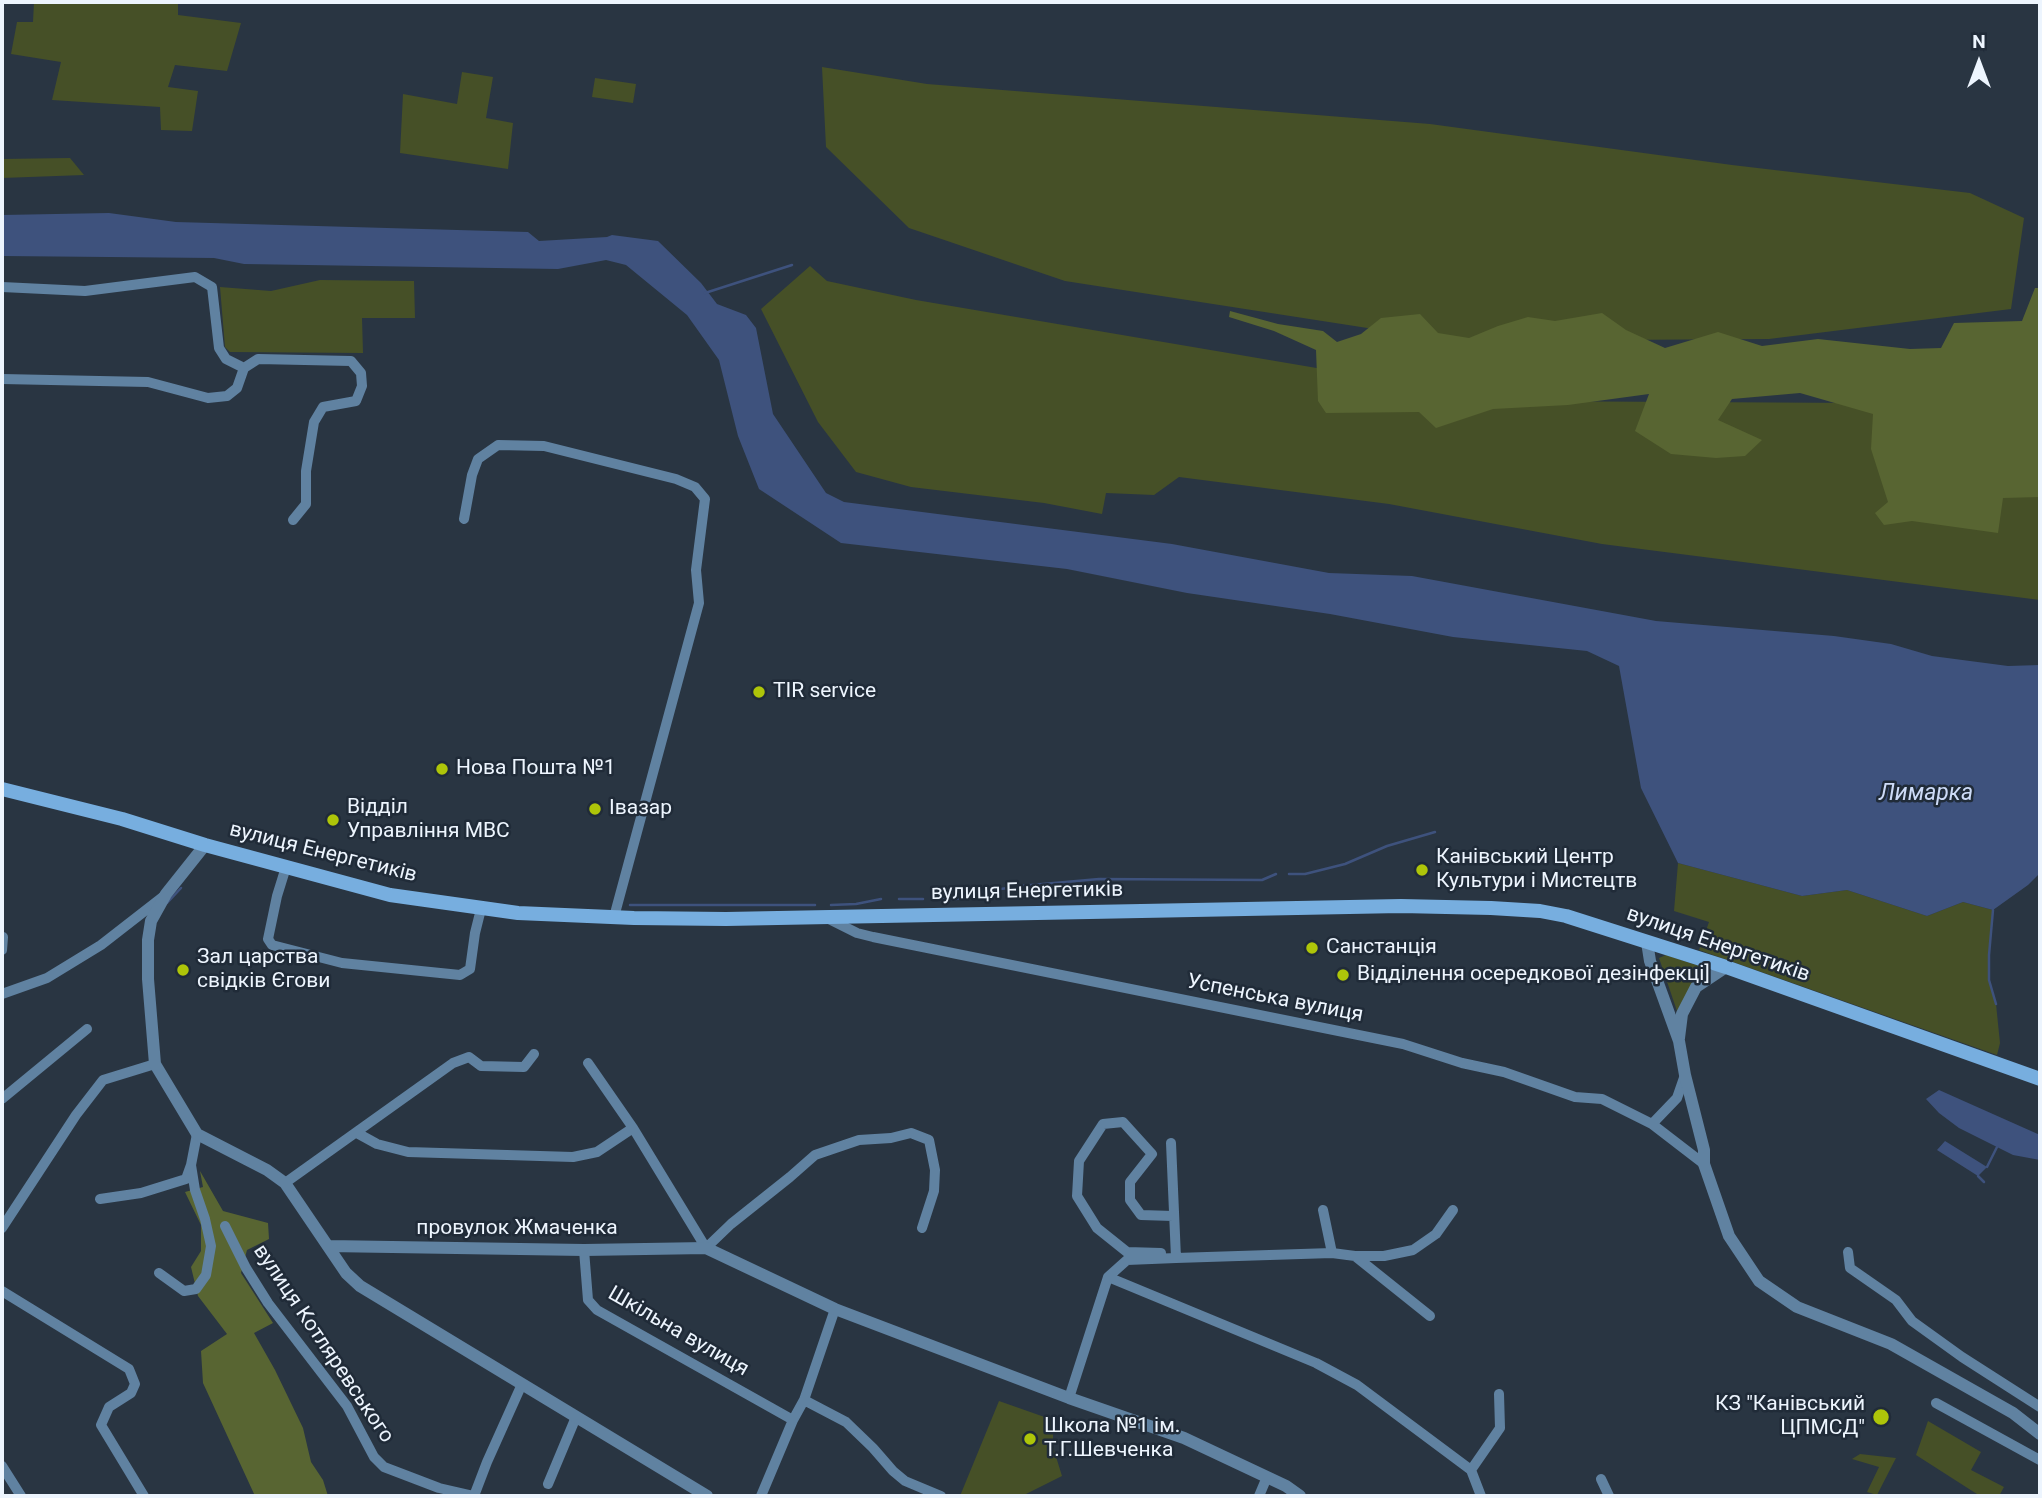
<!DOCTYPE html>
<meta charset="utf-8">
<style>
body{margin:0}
#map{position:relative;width:2042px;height:1498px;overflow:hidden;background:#293542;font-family:Roboto,sans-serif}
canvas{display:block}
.frame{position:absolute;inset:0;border:4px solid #edf5fe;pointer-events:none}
.north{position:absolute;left:1944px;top:28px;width:70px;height:70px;-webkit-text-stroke:5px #202b38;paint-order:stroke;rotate:0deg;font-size:19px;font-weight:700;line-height:28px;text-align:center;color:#edf5fe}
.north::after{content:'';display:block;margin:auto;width:24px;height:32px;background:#edf5fe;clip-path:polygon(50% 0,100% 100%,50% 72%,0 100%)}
</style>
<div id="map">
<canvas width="2042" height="1498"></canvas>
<div class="frame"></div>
<div class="north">N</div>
</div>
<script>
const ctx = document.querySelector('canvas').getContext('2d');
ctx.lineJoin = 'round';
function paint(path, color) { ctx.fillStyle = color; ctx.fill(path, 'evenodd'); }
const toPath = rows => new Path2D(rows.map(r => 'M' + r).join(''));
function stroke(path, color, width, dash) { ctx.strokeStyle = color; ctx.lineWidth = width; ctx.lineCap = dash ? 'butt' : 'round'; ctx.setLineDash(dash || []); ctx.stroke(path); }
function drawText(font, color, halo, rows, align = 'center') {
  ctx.font = font + ' Roboto,sans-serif'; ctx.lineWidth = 5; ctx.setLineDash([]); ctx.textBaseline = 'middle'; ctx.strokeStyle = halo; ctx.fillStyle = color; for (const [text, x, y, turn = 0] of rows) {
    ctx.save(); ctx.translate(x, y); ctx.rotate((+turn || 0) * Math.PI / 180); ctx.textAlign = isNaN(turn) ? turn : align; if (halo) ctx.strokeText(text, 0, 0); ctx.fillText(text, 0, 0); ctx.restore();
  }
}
paint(toPath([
 [34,2,178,2,178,15,241,23,227,71,175,65,168,87,198,91,192,131,161,130,160,107,52,100,61,62,11,54,17,22,33,22],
 [822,67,927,84,1430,124,1732,165,1970,193,2024,218,2011,309,1769,339,1451,341,1065,281,909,228,826,147],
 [462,72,493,77,486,118,513,123,508,169,400,153,403,94,457,104],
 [595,78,636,84,633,103,592,97],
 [70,158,84,175,2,178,2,159],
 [810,266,827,281,916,300,1511,401,1860,403,2040,397,2040,600,1602,544,1389,504,1179,477,1154,495,1106,493,1102,514,1044,503,911,487,856,472,818,422,761,309],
 [320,280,414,281,415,318,362,318,363,353,230,352,225,347,220,287,271,291],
 [1678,863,1802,896,1847,890,1927,916,1963,902,1993,910,1989,955,1989,980,1996,1004,2000,1043,1997,1055,1699,950,1709,922,1674,911],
 [1666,955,1711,970,1678,1014,1659,958],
 [999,1401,1053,1420,1053,1447,1062,1476,1022,1496,960,1496],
 [1928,1421,1981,1452,1971,1470,2004,1487,1999,1496,1980,1496,1916,1455],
 [1860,1454,1896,1458,1877,1495,1867,1492,1879,1467,1852,1459]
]), '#465027');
paint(toPath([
 [2035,288,2040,288,2040,497,2003,498,1998,533,1912,521,1884,525,1875,513,1888,502,1871,449,1873,414,1800,393,1732,399,1718,420,1762,440,1745,456,1716,458,1671,454,1635,431,1649,394,1568,405,1493,409,1436,428,1419,412,1326,413,1318,401,1316,350,1274,331,1229,317,1230,311,1278,324,1323,331,1337,342,1361,334,1381,318,1420,314,1438,333,1469,338,1498,326,1528,317,1555,321,1602,313,1626,330,1665,348,1718,332,1762,346,1818,339,1910,349,1941,348,1954,323,2022,321],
 [200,1171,223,1211,268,1223,269,1239,247,1250,241,1273,273,1323,254,1333,275,1370,303,1428,311,1462,323,1480,328,1496,255,1496,203,1383,201,1351,227,1334,198,1296,191,1267,201,1251,201,1225,185,1192,203,1187]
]), '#586532');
paint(toPath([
 [109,213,176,222,528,232,539,241,607,237,612,235,658,241,701,283,717,304,746,315,756,328,773,414,826,493,844,502,1172,544,1329,573,1412,576,1656,621,1834,636,1891,644,1932,656,2008,666,2040,665,2040,873,2028,885,1993,910,1963,902,1927,916,1847,890,1802,896,1678,863,1641,788,1619,666,1587,651,1453,637,1330,614,1187,593,1067,569,841,543,759,489,738,436,719,360,687,315,626,265,606,260,558,269,244,264,214,258,2,256,2,215],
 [1939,1090,2040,1135,2040,1160,2013,1155,1959,1128,1939,1113,1926,1099],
 [1945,1141,1987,1167,1978,1176,1937,1150]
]), '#3e527d');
stroke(toPath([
 [705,293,792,265],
 [1289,874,1305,874,1345,864,1387,846,1435,832],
 [1020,886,1099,879,1262,880,1276,874],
 [899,899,923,899],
 [935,899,956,899,985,891,1008,888],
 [167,903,181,888],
 [630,905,815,905],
 [831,905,856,904,881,899],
 [1993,910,1989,955,1989,980,1996,1004],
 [1987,1167,1997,1147],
 [1978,1176,1984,1182]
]), '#3e527d', 2.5);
stroke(toPath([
 [2,287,85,291,195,277,212,287,219,348,226,359,244,368],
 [2,379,148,382,208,398,227,396,237,388,244,368,258,359,351,361,361,373,362,386,356,401,323,407,314,422,306,471,306,504,293,520],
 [464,519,472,475,478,459,498,445,544,446,676,479,695,487,705,499,696,570,699,603,614,917],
 [286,867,277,896,268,939,272,945,342,963,460,975,470,969,475,933,481,909],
 [827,918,857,933,873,937,1403,1044,1462,1063,1504,1072,1575,1097,1602,1099,1652,1124,1677,1098,1685,1075],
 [2,950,3,937],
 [2,994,47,978,101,945,164,896],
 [588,1063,633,1128,706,1248,731,1224,790,1177,815,1155,859,1140,891,1138,911,1133,929,1140,935,1170,934,1191,922,1228],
 [2,1099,87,1029],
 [1652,1124,1704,1164],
 [357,1133,377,1144,408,1152,573,1157,597,1152,633,1128],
 [285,1183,453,1063,469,1057,481,1066,524,1067,534,1054],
 [100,1199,141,1193,186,1179,191,1165,197,1134],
 [1323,1210,1332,1253],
 [225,1226,246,1268,268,1303,347,1406,374,1457,384,1467,439,1488,474,1496,487,1462,522,1384],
 [2,1228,76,1115,103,1080,155,1064],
 [584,1250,588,1300,597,1310,793,1420],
 [1848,1252,1850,1268,1896,1300,1912,1321,1962,1357,2040,1407],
 [1161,1253,1127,1252,1097,1228,1077,1196,1079,1161,1103,1124,1123,1122,1152,1154,1130,1182,1130,1200,1141,1215,1173,1216],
 [1355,1256,1384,1256,1413,1250,1436,1234,1453,1210],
 [1176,1258,1332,1253,1355,1256,1430,1316],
 [159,1273,184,1291,196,1289,206,1275,211,1246,205,1219,195,1190,191,1165],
 [1108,1277,1316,1363,1357,1385,1471,1470],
 [1108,1277,1127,1260,1176,1258,1171,1143],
 [2,1291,129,1369,135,1384,131,1393,109,1407,101,1425,144,1496],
 [1069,1398,1108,1277],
 [804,1400,846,1422,873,1448,893,1471,905,1481,941,1496],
 [1936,1403,2040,1460],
 [2,1466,21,1496],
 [1471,1470,1500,1428,1499,1394],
 [1471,1470,1481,1496],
 [1601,1479,1609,1496],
 [548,1484,576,1417],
 [761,1496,793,1420,804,1400,835,1309],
 [1259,1496,1267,1477]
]), '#6082a1', 10);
stroke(toPath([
 [205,845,166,894,151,921,148,940,148,979,155,1064,197,1134,267,1170,285,1183,346,1273,360,1286,707,1496],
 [1647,942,1650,961,1679,1041,1685,1075,1704,1150,1704,1164,1729,1236,1759,1281,1797,1307,1891,1344,2013,1413,2040,1434],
 [1679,1038,1682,1014,1696,987,1726,967],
 [328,1246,584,1250,706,1248,835,1309,1069,1398,1184,1438,1286,1486,1300,1496]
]), '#6082a1', 12);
stroke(toPath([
 [2,789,122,819,205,845,390,895,518,913,634,918,726,919,1401,906,1491,908,1540,911,1566,916,1726,967,2040,1079]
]), '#77aedf', 14);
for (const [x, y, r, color] of [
 [759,692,7,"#aec509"],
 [442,769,7,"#aec509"],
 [595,809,7,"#aec509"],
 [333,820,7,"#aec509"],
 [1422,870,7,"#aec509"],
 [1312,948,7,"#aec509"],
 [183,970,7,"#aec509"],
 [1343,975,7,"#aec509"],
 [1881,1417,9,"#aec509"],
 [1030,1439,7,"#aec509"]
]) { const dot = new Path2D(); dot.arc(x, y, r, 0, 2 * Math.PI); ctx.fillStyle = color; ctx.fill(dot); stroke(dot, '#202b38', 2.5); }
drawText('21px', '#edf5fe', '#202b38', [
 ["TIR service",773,692],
 ["Нова Пошта №1",456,769],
 ["Відділ",347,808],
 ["Управління МВС",347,832],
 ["Івазар",609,809],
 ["Канівський Центр",1436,858],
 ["Культури і Мистецтв",1436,882],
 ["Санстанція",1326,948],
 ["Зал царства",197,958],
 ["свідків Єгови",197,982],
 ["Відділення осередкової дезінфекці]",1357,975],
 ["КЗ \"Канівський",1865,1405,"right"],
 ["ЦПМСД\"",1865,1429,"right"],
 ["Школа №1 ім.",1044,1427],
 ["Т.Г.Шевченка",1044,1451]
], 'left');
drawText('21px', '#edf5fe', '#202b38', [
 ["вулиця Енергетиків",323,853,14],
 ["вулиця Енергетиків",1027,892,-1],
 ["вулиця Енергетиків",1718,945,19],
 ["Успенська вулиця",1275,999,11],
 ["провулок Жмаченка",517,1229],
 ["Шкільна вулиця",678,1332,30],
 ["вулиця Котляревського",323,1344,56]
]);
drawText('italic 23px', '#cddbf7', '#202b38', [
 ["Лимарка",1926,794]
]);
</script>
